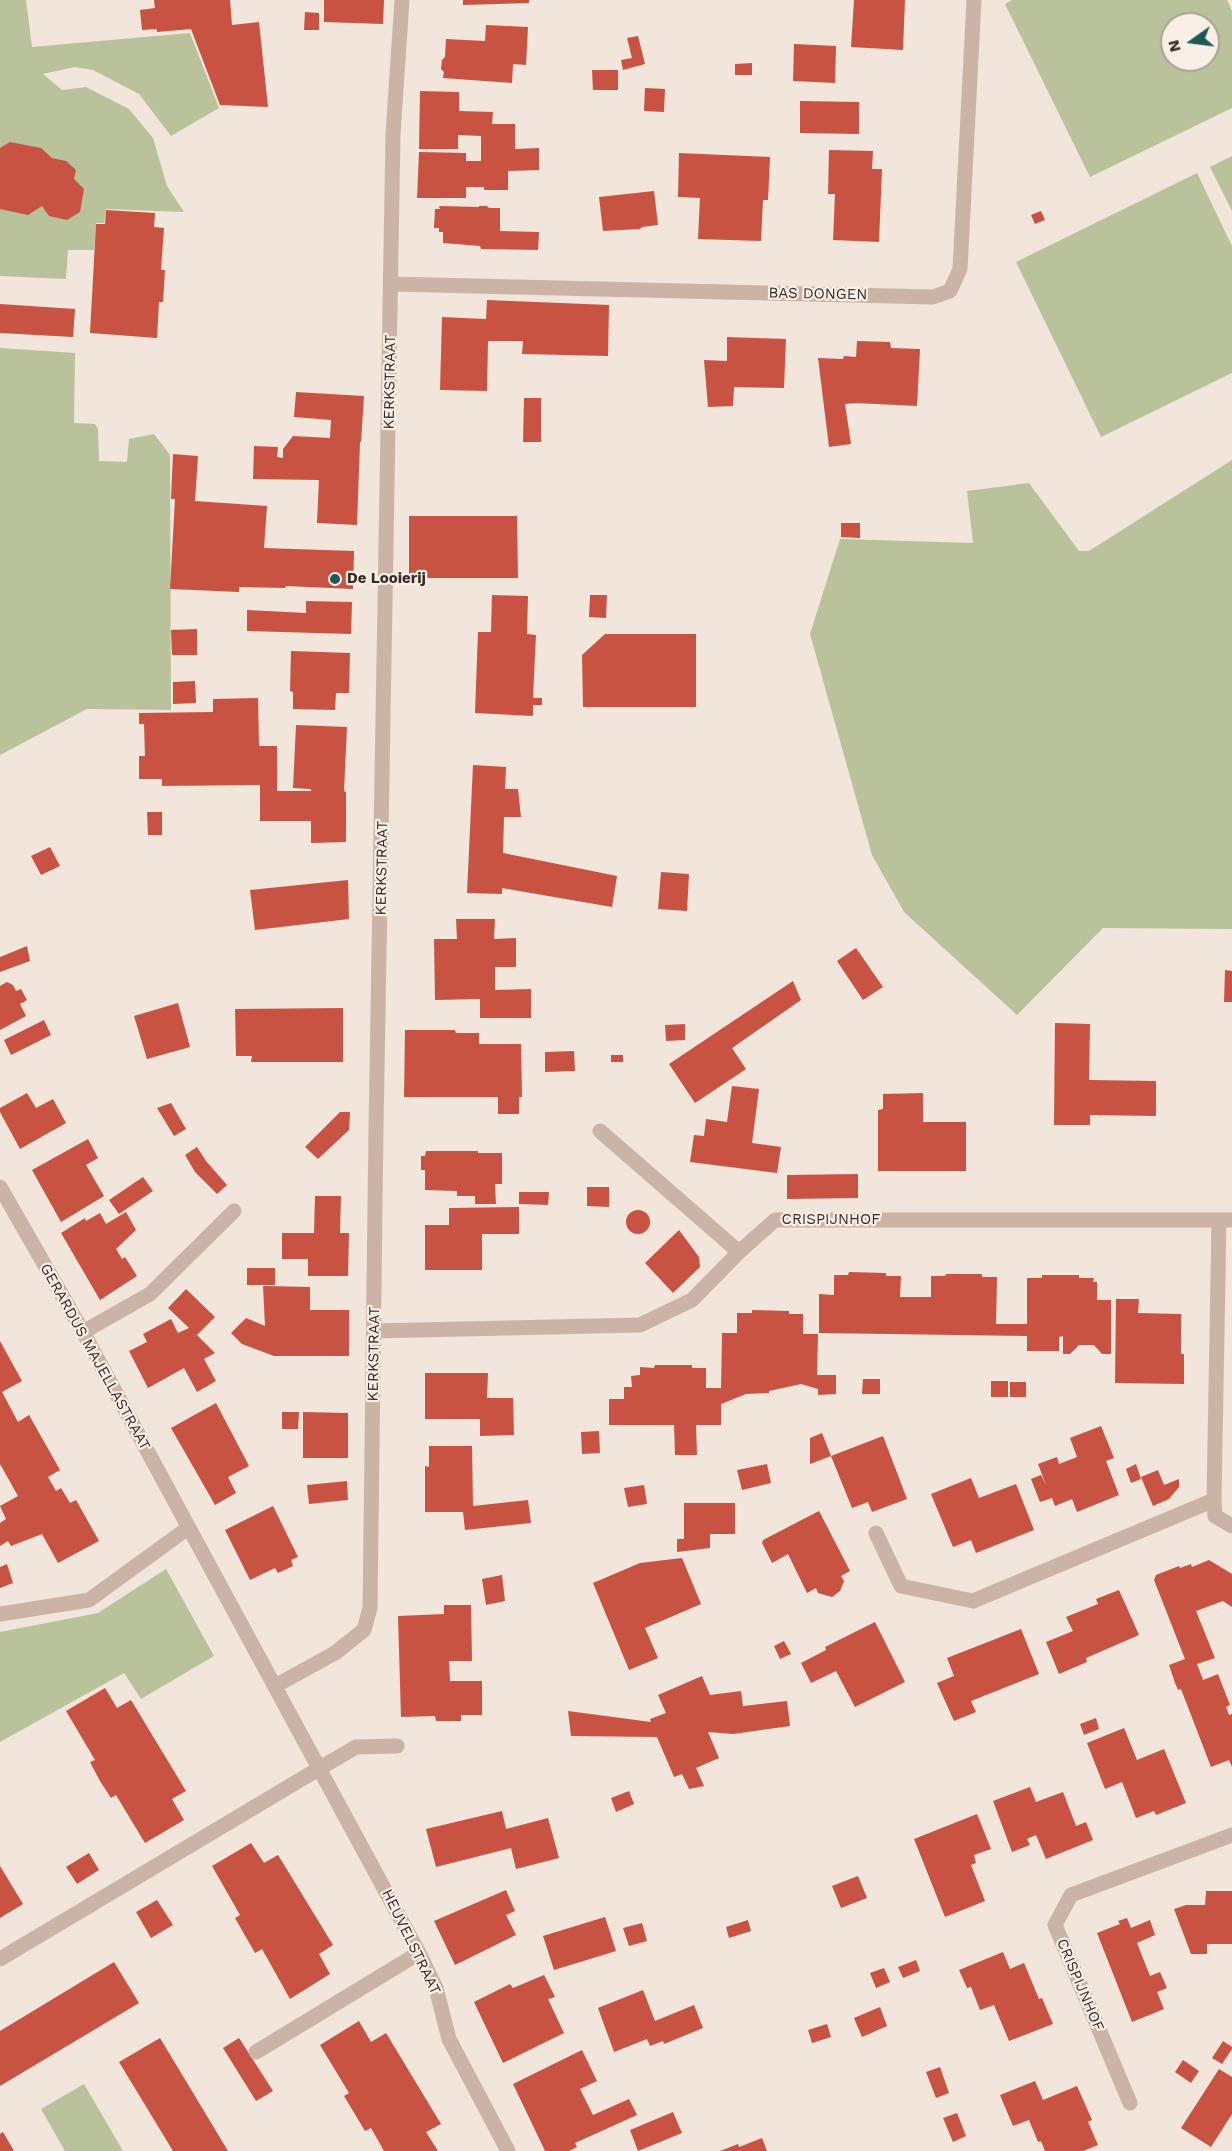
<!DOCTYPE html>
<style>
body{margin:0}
#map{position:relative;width:1232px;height:2151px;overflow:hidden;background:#f2e5db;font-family:"Work Sans",sans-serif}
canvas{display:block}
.north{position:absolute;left:1160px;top:12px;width:60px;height:60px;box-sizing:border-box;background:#faefe7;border:2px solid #aca09a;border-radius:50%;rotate:256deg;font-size:16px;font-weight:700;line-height:24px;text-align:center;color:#372a27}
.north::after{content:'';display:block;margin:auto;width:21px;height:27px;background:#1c5a56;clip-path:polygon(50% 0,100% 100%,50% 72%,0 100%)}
</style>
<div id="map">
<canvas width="1232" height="2151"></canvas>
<div class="north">N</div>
</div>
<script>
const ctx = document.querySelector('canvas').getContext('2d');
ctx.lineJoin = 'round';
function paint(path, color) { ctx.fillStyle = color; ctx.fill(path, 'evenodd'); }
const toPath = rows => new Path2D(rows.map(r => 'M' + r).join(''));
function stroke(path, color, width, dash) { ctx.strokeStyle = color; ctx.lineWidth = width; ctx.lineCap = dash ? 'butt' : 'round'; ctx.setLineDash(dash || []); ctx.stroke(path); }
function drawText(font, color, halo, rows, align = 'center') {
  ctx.font = font + ' "Work Sans",sans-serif'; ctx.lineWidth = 4.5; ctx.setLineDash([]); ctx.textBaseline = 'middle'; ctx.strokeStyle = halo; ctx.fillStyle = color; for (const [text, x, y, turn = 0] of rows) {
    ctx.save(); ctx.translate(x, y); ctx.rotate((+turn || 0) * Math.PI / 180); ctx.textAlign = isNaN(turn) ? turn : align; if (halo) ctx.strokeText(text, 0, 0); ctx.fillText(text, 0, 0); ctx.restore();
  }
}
paint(toPath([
 [0,0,26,0,32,47,190,33,219,108,171,136,139,94,93,70,74,67,43,74,62,90,86,87,129,109,153,138,167,186,184,212,106,209,104,223,96,223,94,250,68,250,66,279,0,276],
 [1012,0,1227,0,1232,11,1232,108,1090,177,1005,4],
 [1172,24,1208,24,1208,60,1172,60],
 [1232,156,1232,211,1210,167],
 [1197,173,1232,246,1232,373,1101,437,1016,262],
 [0,348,75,353,74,423,95,424,98,429,99,461,127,462,129,439,154,434,170,455,171,710,87,709,0,755],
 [1232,460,1232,929,1103,928,1017,1015,904,912,872,855,810,634,840,539,973,543,967,491,1029,483,1079,551,1089,551],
 [166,1569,214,1656,141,1699,124,1673,0,1742,0,1632,98,1613],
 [84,2084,123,2151,65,2151,41,2109]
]), '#b9c29a');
paint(toPath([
 [154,0,230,0,232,25,259,22,268,107,220,105,191,29,157,32,157,29,142,30,140,10,155,8],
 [324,0,384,0,383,24,324,22],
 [463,0,529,0,529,3,463,5],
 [854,0,905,0,903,50,851,47],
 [305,12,319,13,319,30,304,30],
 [486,25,528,27,526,65,513,64,512,83,443,78,444,72,441,69,442,60,445,57,446,39,485,41],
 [638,36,645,64,623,70,621,60,632,58,627,38],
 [794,44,836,46,835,83,793,81],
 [752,63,752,75,735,75,735,64],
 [592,70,618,70,618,90,593,90],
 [645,88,665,89,664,112,644,111],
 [420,91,459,92,459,111,493,112,492,124,515,124,515,149,539,148,539,170,508,171,508,190,484,190,484,187,466,187,466,198,417,198,419,152,466,153,466,161,481,161,481,136,458,135,458,149,419,149],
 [800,101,859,102,859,134,800,133],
 [10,142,41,148,52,158,66,161,76,170,74,179,84,189,80,212,67,220,49,216,42,206,28,215,0,209,0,148],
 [829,150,873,151,872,169,882,169,879,242,833,240,835,194,828,194],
 [679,153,770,157,768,200,763,200,761,241,698,239,700,198,678,197],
 [654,191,658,225,642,227,640,229,603,231,599,197],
 [439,206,479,207,479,206,487,206,489,208,500,208,500,231,539,232,538,250,481,249,480,246,443,243,443,232,439,232,439,228,434,228,435,209,440,209],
 [106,210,155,213,154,227,164,228,161,270,165,270,163,302,159,302,157,338,90,333,96,224,105,224],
 [1041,211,1045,220,1035,224,1031,215],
 [487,300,609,305,608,356,522,354,523,341,488,341,487,391,440,390,442,317,486,319],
 [0,304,75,309,73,337,0,333],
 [727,337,786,339,784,388,734,387,733,406,708,407,704,360,727,361],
 [857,341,890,342,891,348,920,349,917,406,855,403,845,404,851,444,829,447,818,358,843,359,844,356,856,357],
 [296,392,364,396,361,442,360,442,357,525,317,523,319,480,253,479,254,446,278,447,277,457,283,458,283,449,293,436,330,438,331,420,294,417],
 [524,398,541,398,541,442,523,442],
 [173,454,198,456,195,501,267,506,264,548,354,551,353,589,286,586,285,588,239,587,239,592,170,589,175,499,171,499],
 [409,516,517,516,518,578,409,578],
 [841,523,860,523,860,538,841,537],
 [492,595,528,596,527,634,536,635,533,698,542,698,542,705,533,705,533,716,475,713,478,632,491,632],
 [590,595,607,595,606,618,589,617],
 [306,601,352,602,351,634,247,631,247,610,306,613],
 [197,629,197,655,172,655,171,630],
 [605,634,696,634,696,707,583,707,582,655],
 [291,651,350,653,349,693,336,693,335,710,293,709,293,692,290,691],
 [195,681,196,703,173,704,173,682],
 [258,698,259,746,277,746,277,791,311,791,311,789,293,788,296,725,347,727,344,791,346,792,346,842,311,843,311,821,260,821,260,785,162,786,162,779,139,779,139,756,145,756,144,724,139,724,139,713,213,712,213,699],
 [473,765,506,767,505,789,518,789,521,817,504,817,503,853,617,876,612,907,502,888,502,894,467,893],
 [147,812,162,812,162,835,148,835],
 [50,847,60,866,41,875,31,856],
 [661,872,689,874,687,911,658,909],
 [348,880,349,919,255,930,250,890],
 [456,919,495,919,494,939,516,938,516,967,495,967,495,990,531,989,531,1018,480,1018,480,999,435,1000,434,939,457,939],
 [27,946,30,961,0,972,0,957],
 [856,948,883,987,863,1000,837,961],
 [1225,970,1232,971,1232,1002,1224,1002],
 [793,981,801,1000,732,1048,746,1069,695,1103,669,1064],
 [7,982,13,985,16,991,21,989,27,1000,20,1004,26,1016,0,1030,0,986],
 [178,1003,190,1047,147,1059,134,1016],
 [343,1008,343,1062,251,1062,252,1056,236,1056,235,1009],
 [44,1020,51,1035,11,1055,4,1040],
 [1055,1023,1090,1024,1089,1080,1156,1081,1156,1116,1090,1115,1090,1125,1054,1125],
 [685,1024,685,1040,666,1041,665,1025],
 [405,1030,455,1030,456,1033,479,1033,479,1044,521,1044,522,1097,519,1097,519,1114,498,1114,498,1097,404,1097],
 [574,1051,575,1071,545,1072,545,1052],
 [611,1055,623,1055,623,1062,611,1062],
 [732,1086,759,1089,752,1143,781,1147,777,1173,690,1162,694,1135,704,1136,706,1119,727,1122],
 [27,1093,36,1108,53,1099,66,1123,20,1149,0,1112,0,1108],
 [923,1093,923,1122,966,1122,966,1171,878,1171,878,1110,883,1109,883,1094],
 [171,1103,186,1129,174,1136,157,1108],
 [340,1112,350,1112,349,1130,318,1159,305,1147],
 [88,1139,98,1158,86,1165,104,1196,61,1222,32,1170],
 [197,1147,206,1161,227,1185,217,1194,195,1172,185,1155],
 [426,1151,478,1151,478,1153,502,1153,502,1184,495,1184,496,1204,475,1204,475,1196,457,1196,457,1191,425,1190,425,1170,421,1170,421,1156,425,1156],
 [858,1174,858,1198,787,1199,787,1175],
 [143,1177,153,1191,119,1214,109,1200],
 [587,1187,609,1187,609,1207,587,1206],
 [519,1192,549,1192,548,1205,519,1204],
 [315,1196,341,1196,340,1233,349,1233,348,1276,308,1276,308,1259,282,1259,282,1233,314,1233],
 [519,1207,519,1234,482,1234,482,1270,425,1270,425,1225,449,1225,449,1208],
 '626 1222a12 12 0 1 1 24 0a12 12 0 1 1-24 0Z',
 [126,1212,136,1230,116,1249,122,1259,125,1257,137,1276,100,1300,61,1233,85,1218,86,1221,100,1213,106,1224],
 [679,1230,699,1257,700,1267,673,1293,645,1263],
 [247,1268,275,1268,275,1285,247,1285],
 [849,1272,886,1273,886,1276,901,1276,900,1297,931,1297,931,1276,945,1276,946,1274,982,1274,982,1277,997,1277,996,1324,1027,1324,1027,1278,1042,1278,1042,1275,1079,1275,1079,1278,1094,1278,1093,1282,1097,1282,1097,1300,1111,1300,1111,1354,1102,1354,1094,1345,1079,1345,1070,1354,1063,1354,1063,1336,1059,1337,1059,1351,1027,1351,1027,1336,819,1333,819,1294,834,1295,834,1275,848,1275],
 [263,1286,310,1287,310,1310,349,1310,349,1356,274,1356,242,1344,231,1333,246,1318,265,1326],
 [186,1289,215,1317,197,1335,215,1353,204,1359,216,1381,197,1392,184,1368,148,1388,129,1351,147,1342,143,1334,171,1319,178,1333,189,1328,168,1308],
 [1116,1299,1139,1299,1138,1313,1181,1314,1181,1354,1184,1354,1184,1384,1115,1383],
 [752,1310,789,1311,789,1314,803,1314,803,1334,818,1334,817,1375,836,1375,836,1394,818,1395,818,1389,801,1384,769,1391,769,1393,746,1394,721,1404,721,1425,696,1425,697,1455,675,1455,674,1425,609,1425,609,1399,624,1399,624,1387,632,1387,631,1376,640,1375,640,1367,654,1368,655,1365,692,1365,692,1368,706,1368,706,1388,721,1388,722,1333,737,1333,737,1313,752,1313],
 [0,1341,22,1381,2,1392,18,1422,29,1415,60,1470,48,1477,56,1491,61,1488,70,1503,76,1500,99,1541,58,1563,42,1534,11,1546,8,1541,0,1546,0,1523,6,1519,0,1506,18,1496,0,1464],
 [425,1373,488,1373,487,1398,513,1398,514,1435,480,1436,480,1419,425,1419],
 [863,1379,880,1379,880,1394,862,1394],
 [991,1381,1008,1381,1008,1397,991,1397],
 [1010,1382,1026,1382,1026,1397,1010,1397],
 [216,1403,249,1466,228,1477,236,1493,215,1505,171,1428],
 [282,1412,299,1412,298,1429,282,1429],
 [303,1412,348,1413,348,1458,303,1458],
 [1101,1426,1114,1458,1106,1461,1119,1495,1077,1512,1072,1499,1055,1506,1052,1498,1040,1502,1031,1479,1041,1475,1046,1485,1038,1464,1057,1457,1059,1464,1077,1457,1070,1438],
 [599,1431,600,1453,582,1454,581,1432],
 [822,1433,831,1456,810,1464,810,1438],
 [883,1436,907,1499,872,1512,868,1502,852,1508,831,1456],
 [429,1446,472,1446,473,1506,528,1500,531,1523,465,1530,463,1512,425,1512,425,1466,429,1467],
 [767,1464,771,1483,742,1490,737,1470],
 [1136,1464,1141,1479,1131,1483,1126,1469],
 [1158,1470,1164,1485,1179,1479,1179,1487,1169,1499,1153,1506,1141,1477],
 [971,1478,979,1498,1016,1484,1034,1530,976,1553,971,1540,953,1547,931,1494],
 [347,1481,348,1500,309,1504,307,1485],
 [644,1485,647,1504,628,1507,624,1488],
 [684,1503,735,1503,735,1534,710,1534,710,1548,677,1552,677,1539,684,1539],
 [273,1506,298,1557,291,1560,293,1566,278,1573,275,1568,250,1580,225,1530],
 [819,1511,850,1571,841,1576,844,1581,840,1591,832,1597,818,1593,816,1588,807,1593,788,1554,772,1563,762,1543,763,1540],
 [682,1558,701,1604,645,1628,658,1658,629,1670,593,1583,640,1563],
 [1209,1560,1232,1574,1232,1607,1223,1601,1196,1611,1215,1658,1197,1664,1203,1680,1218,1674,1230,1705,1226,1707,1229,1715,1232,1714,1232,1767,1229,1760,1211,1767,1181,1689,1178,1690,1175,1683,1169,1665,1185,1659,1154,1580,1156,1575,1179,1566,1180,1568,1191,1564,1192,1567],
 [7,1564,13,1583,0,1588,0,1567],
 [502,1575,505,1601,486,1605,482,1579],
 [1119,1590,1139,1635,1086,1658,1087,1662,1059,1674,1046,1642,1073,1631,1066,1617,1098,1604,1096,1599],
 [444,1605,471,1605,472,1661,449,1661,450,1681,482,1681,482,1715,461,1715,461,1721,436,1721,435,1716,401,1717,398,1616,444,1614],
 [875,1622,905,1682,855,1707,836,1671,811,1683,801,1663,826,1650,825,1647],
 [1021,1629,1039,1674,971,1701,976,1712,954,1721,937,1683,954,1676,947,1658],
 [784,1641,791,1654,780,1659,774,1646],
 [702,1676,710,1695,741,1691,743,1706,787,1701,790,1726,733,1734,708,1732,719,1758,696,1768,704,1786,689,1789,682,1774,674,1777,657,1737,571,1736,568,1711,651,1722,650,1719,666,1713,658,1695],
 [105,1688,117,1708,131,1700,186,1791,172,1799,184,1820,145,1843,116,1795,111,1798,100,1781,90,1762,95,1760,66,1711],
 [1096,1718,1099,1729,1084,1735,1080,1724],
 [1124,1728,1137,1760,1164,1749,1186,1803,1156,1815,1154,1811,1136,1818,1122,1782,1105,1789,1087,1743],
 [1030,1787,1036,1802,1063,1792,1076,1826,1086,1822,1093,1840,1046,1859,1036,1835,1027,1839,1030,1845,1012,1852,993,1801],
 [629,1791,634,1804,616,1812,611,1798],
 [502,1811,506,1829,548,1818,559,1858,516,1869,511,1848,436,1867,426,1829],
 [977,1814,991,1849,974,1855,976,1863,971,1865,985,1901,945,1917,914,1839],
 [251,1843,264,1863,278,1855,333,1945,319,1954,330,1974,290,1999,262,1949,255,1953,235,1918,240,1915,212,1866],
 [89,1853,99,1870,77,1884,66,1867],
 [0,1866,23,1904,0,1918],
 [858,1876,867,1898,841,1908,832,1886],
 [506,1890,515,1911,506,1915,516,1935,455,1965,434,1921],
 [1206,1891,1232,1891,1232,1944,1207,1944,1207,1954,1191,1954,1174,1909,1186,1905,1205,1905],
 [157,1900,173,1925,151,1938,136,1912],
 [605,1917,616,1951,554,1970,543,1936],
 [1127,1918,1131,1928,1150,1920,1155,1935,1137,1943,1150,1976,1160,1972,1167,1988,1157,1992,1164,2009,1132,2022,1097,1933,1120,1924,1118,1921],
 [748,1920,751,1931,729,1938,726,1927],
 [642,1923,647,1941,629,1946,623,1928],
 [1003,1952,1010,1969,1024,1963,1039,1999,1042,1998,1053,2024,1009,2041,994,2005,980,2010,971,1987,967,1988,959,1970],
 [916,1960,920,1971,903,1978,898,1967],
 [114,1962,139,2003,0,2086,0,2031],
 [884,1968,890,1982,876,1988,870,1973],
 [544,1975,555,1997,548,1999,564,2033,503,2063,474,2002,510,1984,513,1988],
 [643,1990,655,2021,694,2005,703,2028,664,2044,663,2041,650,2046,647,2039,614,2052,598,2008],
 [880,2007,887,2026,862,2037,854,2018],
 [359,2021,371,2042,386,2033,441,2124,426,2132,438,2151,384,2151,371,2128,365,2131,344,2096,349,2093,320,2045],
 [827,2024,831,2037,812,2043,808,2030],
 [160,2038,228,2151,173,2151,119,2062],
 [239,2038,273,2091,256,2101,223,2048],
 [1223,2041,1232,2047,1232,2049,1222,2064,1212,2058],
 [582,2050,597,2081,580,2089,593,2115,629,2099,637,2115,575,2143,577,2147,569,2151,545,2151,513,2084],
 [1183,2060,1199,2071,1191,2083,1175,2072],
 [940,2067,949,2093,936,2098,926,2072],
 [1219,2069,1232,2077,1232,2114,1211,2147,1181,2128],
 [1035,2081,1043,2100,1077,2086,1092,2120,1088,2122,1098,2145,1083,2151,1045,2151,1041,2141,1038,2142,1029,2120,1013,2126,1000,2095],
 [673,2112,682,2133,638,2151,630,2130],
 [957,2113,966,2136,953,2142,943,2118],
 [3,2132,14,2151,0,2151,0,2134],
 [762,2138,767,2151,720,2151,738,2144,739,2147]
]), '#c95342');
stroke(toPath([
 [600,1131,739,1252],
 [83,1332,150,1294,234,1211],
 [320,1768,356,1747,397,1746],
 [256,2052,419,1953]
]), '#cbb3a6', 15);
stroke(toPath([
 [392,284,933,297,950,291,960,269,974,0],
 [0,1187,83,1332,419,1953,436,1988,449,2039,508,2151],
 [374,1331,640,1325,692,1300,739,1252,775,1220,1232,1220],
 [1214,1500,1215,1516,1232,1526],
 [876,1533,901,1586,973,1601,1214,1500,1219,1220],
 [0,1614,89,1600,188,1528],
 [275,1686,335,1653,364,1630,370,1608,376,1128,393,134,402,0],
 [0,1959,320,1768],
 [1130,2103,1055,1925,1071,1895,1232,1835]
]), '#cbb3a6', 15);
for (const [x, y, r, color] of [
 [335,579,6,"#1c5a56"]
]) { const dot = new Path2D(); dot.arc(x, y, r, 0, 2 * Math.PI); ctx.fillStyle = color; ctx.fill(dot); stroke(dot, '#faefe7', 2); }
drawText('15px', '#372a27', '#faefe7', [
 ["BAS DONGEN",818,294,1],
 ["KERKSTRAAT",390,382,-89],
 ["KERKSTRAAT",382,868,-89],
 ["CRISPIJNHOF",831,1220],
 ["KERKSTRAAT",374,1354,-89],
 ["GERARDUS MAJELLASTRAAT",95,1357,61],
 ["HEUVELSTRAAT",411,1942,64],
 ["CRISPIJNHOF",1080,1985,67]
]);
drawText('bold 15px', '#372a27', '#faefe7', [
 ["De Looierij",347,579]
], 'left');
</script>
